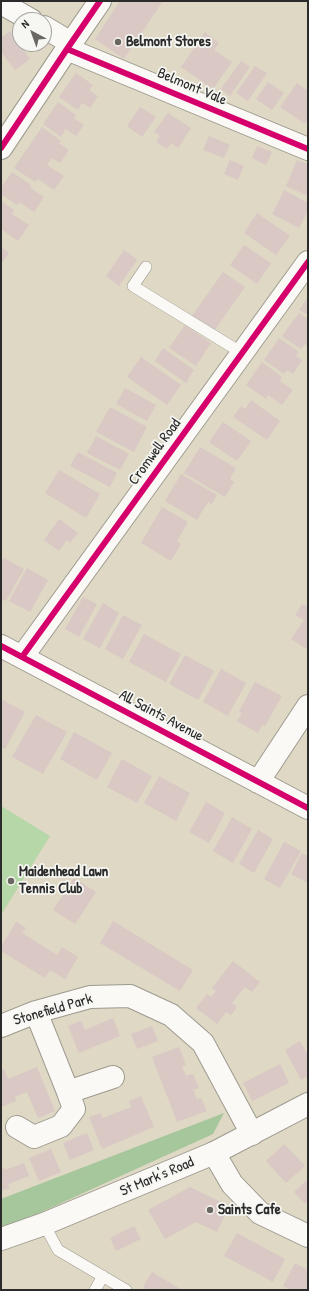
<!DOCTYPE html>
<style>
body{margin:0}
#map{position:relative;width:309px;height:1291px;overflow:hidden;background:#ded8c4;font-family:"Patrick Hand",sans-serif}
canvas{display:block}
.frame{position:absolute;inset:0;border:2px solid #2b2b2b;pointer-events:none}
.north{position:absolute;left:12px;top:12px;width:40px;height:40px;box-sizing:border-box;background:#f6f6f2;border:1px solid #a5a5a2;border-radius:50%;rotate:319deg;font-size:11px;font-weight:700;line-height:16px;text-align:center;color:#2b2b2b}
.north::after{content:'';display:block;margin:auto;width:14px;height:18px;background:#6a6861;clip-path:polygon(50% 0,100% 100%,50% 72%,0 100%)}
</style>
<div id="map">
<canvas width="309" height="1291"></canvas>
<div class="frame"></div>
<div class="north">N</div>
</div>
<script>
const ctx = document.querySelector('canvas').getContext('2d');
ctx.lineJoin = 'round';
function paint(path, color) { ctx.fillStyle = color; ctx.fill(path, 'evenodd'); }
const toPath = rows => new Path2D(rows.map(r => 'M' + r).join(''));
function stroke(path, color, width, dash) { ctx.strokeStyle = color; ctx.lineWidth = width; ctx.lineCap = dash ? 'butt' : 'round'; ctx.setLineDash(dash || []); ctx.stroke(path); }
function drawText(font, color, halo, rows, align = 'center') {
  ctx.font = font + ' "Patrick Hand",sans-serif'; ctx.lineWidth = 3.5; ctx.setLineDash([]); ctx.textBaseline = 'middle'; ctx.strokeStyle = halo; ctx.fillStyle = color; for (const [text, x, y, turn = 0] of rows) {
    ctx.save(); ctx.translate(x, y); ctx.rotate((+turn || 0) * Math.PI / 180); ctx.textAlign = isNaN(turn) ? turn : align; if (halo) ctx.strokeText(text, 0, 0); ctx.fillText(text, 0, 0); ctx.restore();
  }
}
paint(toPath([
 [1,806,50,836,1,915]
]), '#b6d7a7');
paint(toPath([
 [224,1113,213,1134,35,1215,1,1227,1,1199]
]), '#a6c69b');
paint(toPath([
 [120,1,163,1,124,59,95,39],
 [10,31,30,59,15,70,1,52,1,38],
 [205,32,219,43,214,50,232,62,213,89,181,67],
 [241,61,250,67,230,96,221,89],
 [255,66,267,73,248,101,236,93],
 [76,73,93,85,89,90,98,96,90,108,82,103,78,110,59,97],
 [268,82,284,93,272,110,256,99],
 [297,83,308,91,308,119,305,124,280,107],
 [58,102,76,115,74,118,84,125,76,136,66,129,61,137,43,124],
 [140,107,156,117,142,137,127,126],
 [168,113,191,128,178,148,171,143,167,149,156,142,160,136,154,132],
 [42,127,61,141,59,143,69,150,60,163,52,158,47,165,64,176,54,190,38,179,35,182,14,168],
 [209,136,230,145,224,158,203,150],
 [257,146,272,152,266,165,252,158],
 [230,160,244,166,238,180,224,174],
 [297,160,308,164,308,196,286,186],
 [12,172,31,185,30,188,44,197,34,212,19,202,17,205,1,194,1,188],
 [284,190,308,203,308,211,299,228,272,214],
 [1,201,14,210,12,214,29,225,18,241,1,229],
 [257,213,290,236,276,255,244,233],
 [244,245,271,263,257,284,230,265],
 [1,247,9,253,1,264],
 [124,250,137,260,119,286,106,276],
 [223,272,245,287,214,331,192,316],
 [308,297,308,315,299,310],
 [299,313,308,319,308,347,305,344,301,349,282,336],
 [185,325,211,343,196,366,169,348],
 [279,338,299,352,296,356,302,360,293,374,287,370,284,374,264,360],
 [163,348,194,370,186,383,155,361],
 [141,357,181,385,167,405,127,377],
 [262,362,282,377,280,381,293,390,282,405,268,395,266,399,246,385],
 [125,388,156,405,147,421,116,404],
 [251,400,280,421,267,440,233,417,241,406,245,409],
 [110,407,147,427,134,452,96,432],
 [223,422,251,441,237,461,209,442],
 [96,436,129,454,120,470,87,453],
 [200,447,236,468,230,479,234,482,225,497,184,473],
 [78,452,117,473,110,487,70,466],
 [59,470,100,494,86,518,45,493],
 [181,474,217,495,212,504,208,502,197,520,165,501],
 [162,507,188,522,177,541,181,544,171,561,141,543],
 [59,519,78,533,70,543,67,540,59,551,44,540],
 [4,558,24,569,6,601,1,599,1,563],
 [27,568,48,580,30,612,9,601],
 [83,597,97,604,79,637,65,629],
 [103,603,119,613,100,648,83,639],
 [302,604,308,607,308,650,291,639,304,620,295,615],
 [123,615,142,625,123,659,105,649],
 [144,634,181,654,166,682,129,662],
 [185,655,214,671,198,700,169,684],
 [221,669,246,683,228,716,203,702],
 [255,682,282,696,265,726,262,725,258,733,237,721,242,713,239,711],
 [1,699,25,712,5,749,1,747],
 [36,715,67,732,43,774,12,757],
 [74,732,112,753,97,780,60,759],
 [122,759,152,776,137,803,107,787],
 [159,776,190,793,176,821,144,803],
 [206,802,225,813,209,843,189,832],
 [232,817,252,829,233,863,213,851],
 [258,830,273,839,254,873,239,864],
 [284,842,301,851,280,888,264,879],
 [302,853,308,856,308,883,291,874],
 [74,878,96,892,75,924,53,910],
 [113,921,193,970,180,991,100,943],
 [16,922,26,928,22,933,57,955,62,947,78,957,65,979,50,970,45,978,1,951,1,947],
 [233,961,260,982,252,992,245,987,232,1003,237,1007,231,1015,226,1012,217,1024,196,1008,207,994,211,997,216,991,212,988],
 [113,1018,120,1036,79,1053,68,1026,81,1021,85,1030],
 [152,1026,158,1041,137,1049,131,1034],
 [300,1041,308,1055,308,1076,301,1080,285,1050],
 [179,1047,186,1065,182,1066,186,1076,193,1074,199,1088,193,1090,197,1099,201,1098,207,1111,177,1122,152,1057],
 [280,1064,289,1083,252,1101,243,1083],
 [37,1067,55,1111,38,1118,27,1092,15,1097,16,1101,1,1107,1,1070,4,1069,8,1079],
 [141,1096,154,1127,102,1149,89,1117,101,1113,103,1118,131,1107,129,1101],
 [87,1133,94,1150,70,1160,63,1143],
 [284,1144,305,1166,286,1183,266,1161],
 [51,1149,61,1172,39,1181,29,1158],
 [24,1163,29,1176,8,1184,10,1188,1,1191,1,1168,3,1167,5,1170],
 [308,1179,308,1201,305,1204,294,1192],
 [190,1187,229,1206,217,1232,196,1222,165,1239,148,1210],
 [134,1226,141,1239,116,1251,110,1238],
 [237,1233,285,1259,273,1282,224,1256],
 [295,1263,308,1270,308,1290,291,1290,283,1286],
 [152,1272,182,1290,148,1290,143,1287]
]), '#dac8c5');
const lane = toPath([
 [146,267,133,286,242,353],
 [44,1224,58,1250,126,1290],
 [95,1290,103,1276]
]);
const street = toPath([
 [1,3,31,20],
 [44,27,71,43],
 [67,49,308,149],
 [1,148,67,49,100,1],
 [1,646,308,808],
 [22,657,308,262],
 [258,782,308,706],
 [1,1026,36,1012,90,997,130,996,171,1015,203,1043,252,1134],
 [68,1092,113,1077],
 [17,1127,34,1137,61,1126,74,1109,68,1092,36,1012],
 [214,1153,232,1184,260,1213,308,1236]
]);
const secondary = toPath([
 [1,1239,44,1224,214,1153,308,1104]
]);
stroke(lane, '#9d9a8f', 12);
stroke(street, '#9d9a8f', 24);
stroke(secondary, '#9d9a8f', 24);
stroke(lane, '#faf9f6', 11);
stroke(street, '#faf9f6', 22);
stroke(secondary, '#faf9f6', 22);
stroke(toPath([
 [67,49,308,149],
 [1,148,67,49,100,1],
 [1,646,308,808],
 [22,657,308,262]
]), '#d6006c', 6);
for (const [x, y, r, color] of [
 [118,42,4,"#6a6861"],
 [11,881,4,"#6a6861"],
 [210,1210,4,"#6a6861"]
]) { const dot = new Path2D(); dot.arc(x, y, r, 0, 2 * Math.PI); ctx.fillStyle = color; ctx.fill(dot); stroke(dot, '#f6f6f2', 1.5); }
drawText('bold 15px', '#2b2b2b', '#f6f6f2', [
 ["Belmont Stores",126,42],
 ["Maidenhead Lawn",19,872],
 ["Tennis Club",19,889],
 ["Saints Cafe",218,1210]
], 'left');
drawText('15px', '#2b2b2b', '#f6f6f2', [
 ["Belmont Vale",192,87,23],
 ["Cromwell Road",155,452,-54],
 ["All Saints Avenue",161,716,28],
 ["Stonefield Park",53,1010,-16],
 ["St Mark's Road",157,1177,-23]
]);
</script>
